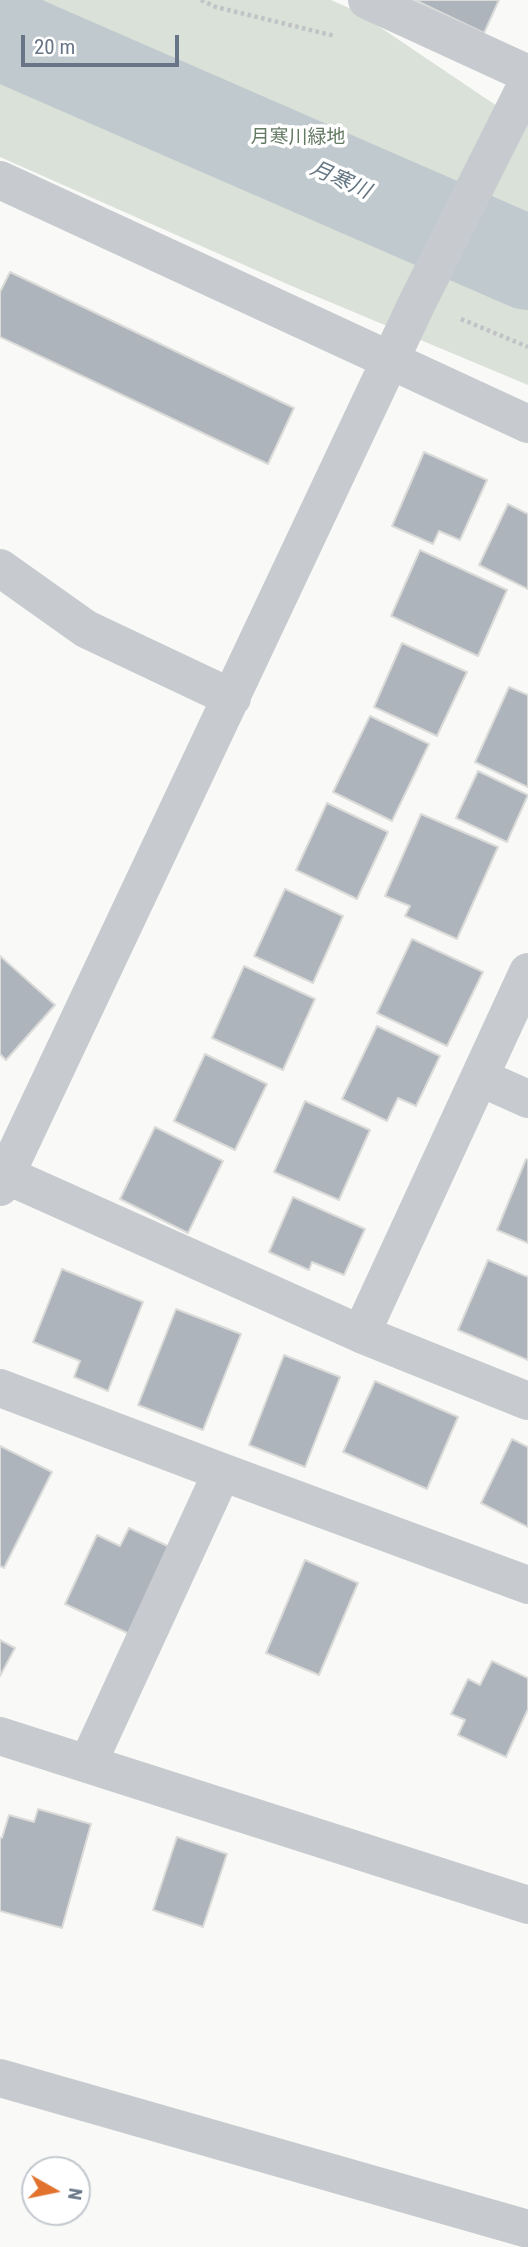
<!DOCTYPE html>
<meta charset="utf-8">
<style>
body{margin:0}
#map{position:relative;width:528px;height:2247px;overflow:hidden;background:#f9f9f7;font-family:"Roboto Condensed",sans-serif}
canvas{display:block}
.north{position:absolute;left:21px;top:2156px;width:70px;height:70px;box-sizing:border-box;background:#fff;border:2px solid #c3c8cf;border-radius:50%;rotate:99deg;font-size:19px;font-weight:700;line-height:28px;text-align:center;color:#687587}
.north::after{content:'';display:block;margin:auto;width:24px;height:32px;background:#e2732e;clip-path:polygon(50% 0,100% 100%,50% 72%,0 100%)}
.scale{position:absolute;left:21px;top:35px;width:158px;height:32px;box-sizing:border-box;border:4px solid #687587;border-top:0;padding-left:9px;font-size:21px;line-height:24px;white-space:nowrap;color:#687587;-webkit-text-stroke:5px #fff;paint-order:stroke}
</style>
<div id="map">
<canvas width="528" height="2247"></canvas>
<div class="north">N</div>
<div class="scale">20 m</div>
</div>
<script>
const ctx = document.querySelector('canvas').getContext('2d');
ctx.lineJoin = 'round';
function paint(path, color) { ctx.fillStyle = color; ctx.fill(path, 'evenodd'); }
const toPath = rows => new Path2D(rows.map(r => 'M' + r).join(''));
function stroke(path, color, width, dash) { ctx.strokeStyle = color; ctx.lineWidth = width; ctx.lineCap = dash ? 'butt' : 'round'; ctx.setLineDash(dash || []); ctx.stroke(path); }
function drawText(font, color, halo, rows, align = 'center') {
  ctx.font = font + ' "Roboto Condensed","Noto Sans JP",sans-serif'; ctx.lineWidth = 7; ctx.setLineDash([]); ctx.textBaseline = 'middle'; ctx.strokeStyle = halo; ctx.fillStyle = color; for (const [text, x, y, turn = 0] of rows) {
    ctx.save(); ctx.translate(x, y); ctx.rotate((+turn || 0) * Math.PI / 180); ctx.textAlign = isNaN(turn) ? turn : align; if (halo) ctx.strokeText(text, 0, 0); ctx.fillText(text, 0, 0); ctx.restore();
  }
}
paint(toPath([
 [0,0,331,0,356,11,497,106,528,119,528,385,294,287,0,157]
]), '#dae1d8');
stroke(toPath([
 [0,29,23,43,528,263]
]), '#c0c9ce', 94);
const building = toPath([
 [415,0,499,0,484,33,415,0],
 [10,272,294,408,268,464,0,337,0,292,10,272],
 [424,452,487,480,460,540,439,531,433,544,392,526,424,452],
 [508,504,528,514,528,589,479,565,508,504],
 [420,550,507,590,478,656,391,616,420,550],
 [402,643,467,672,437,736,374,707,402,643],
 [509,687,528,695,528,787,475,762,509,687],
 [370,716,429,744,392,821,333,792,370,716],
 [478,771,528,795,507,842,456,818,478,771],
 [327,803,388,832,357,899,296,870,327,803],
 [421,814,498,847,457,939,405,916,410,906,385,896,421,814],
 [285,889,343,916,313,983,254,956,285,889],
 [412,939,483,972,447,1046,377,1013,412,939],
 [0,956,55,1005,6,1060,0,1054,0,956],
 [244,966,315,999,283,1070,212,1038,244,966],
 [377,1026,440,1056,416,1106,398,1098,387,1121,342,1099,377,1026],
 [205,1054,267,1084,235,1150,174,1121,205,1054],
 [305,1101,370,1130,339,1200,274,1172,305,1101],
 [155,1127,223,1161,188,1233,120,1199,155,1127],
 [526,1159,528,1160,528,1243,497,1230,526,1159],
 [293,1197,365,1229,344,1275,312,1262,309,1270,269,1252,293,1197],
 [488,1260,528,1277,528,1360,458,1330,488,1260],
 [62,1269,143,1302,108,1391,74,1377,80,1361,33,1342,62,1269],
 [176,1309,241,1334,203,1430,138,1405,176,1309],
 [284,1355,340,1377,305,1467,249,1445,284,1355],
 [375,1381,458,1417,427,1489,343,1452,375,1381],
 [512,1439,528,1447,528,1527,481,1503,512,1439],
 [0,1446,52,1472,4,1568,0,1566,0,1446],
 [129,1528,174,1549,134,1636,65,1604,97,1535,120,1546,129,1528],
 [305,1560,358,1583,319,1675,266,1653,305,1560],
 [0,1640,15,1648,0,1676,0,1640],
 [492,1661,528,1678,528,1709,506,1757,458,1735,465,1720,451,1714,468,1679,480,1685,492,1661],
 [38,1809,91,1824,62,1928,0,1911,0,1838,2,1838,9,1815,34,1822,38,1809],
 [177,1837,227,1854,203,1927,153,1910,177,1837]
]);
paint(building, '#aeb4bb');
stroke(building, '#dbdbd9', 2);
stroke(toPath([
 [201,0,216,7,335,36],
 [461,319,528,347]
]), '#c1c2c5', 4.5, [3.5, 3.5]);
stroke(toPath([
 [367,0,528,74],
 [0,180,528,424],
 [0,568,86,629,232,698],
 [481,1078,528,1099],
 [6,1175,361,1334,528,1401],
 [0,1187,418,301,528,82],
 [361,1334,528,972],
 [0,1388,222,1472,528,1585],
 [0,1736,528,1905],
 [88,1763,222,1472],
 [0,2078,528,2229]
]), '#c7cace', 38);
drawText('19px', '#647a63', '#fff', [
 ["月寒川緑地",298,138]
]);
drawText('italic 21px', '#647683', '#fff', [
 ["月寒川",340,181,24]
]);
</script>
